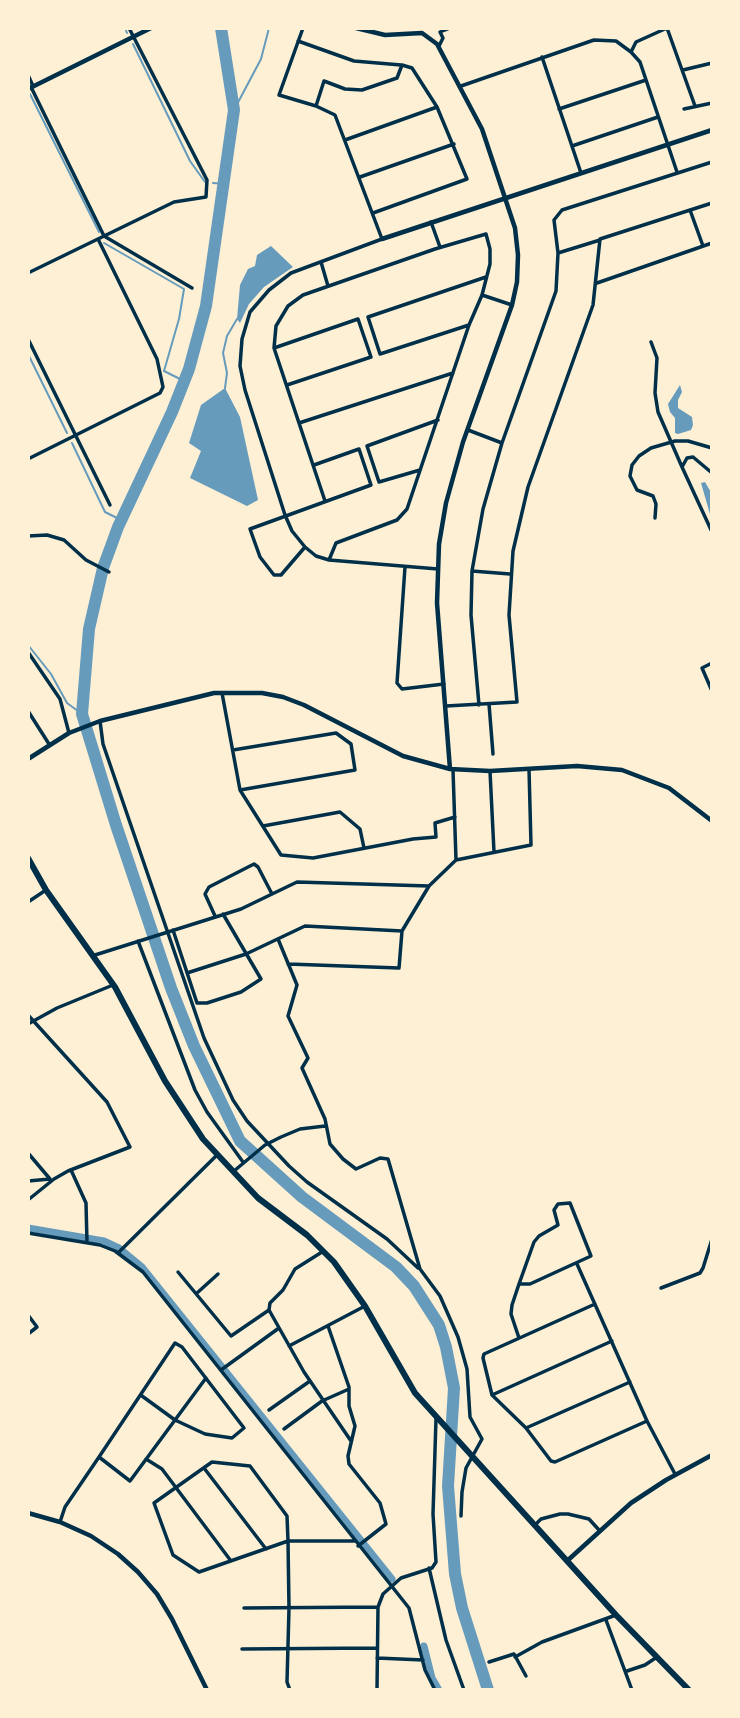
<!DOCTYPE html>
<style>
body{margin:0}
#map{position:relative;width:740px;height:1718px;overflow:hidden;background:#fdf0d5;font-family:"Asap Condensed",sans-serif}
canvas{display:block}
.frame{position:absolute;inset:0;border:30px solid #fdf0d5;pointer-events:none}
</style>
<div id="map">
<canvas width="740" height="1718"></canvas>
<div class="frame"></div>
</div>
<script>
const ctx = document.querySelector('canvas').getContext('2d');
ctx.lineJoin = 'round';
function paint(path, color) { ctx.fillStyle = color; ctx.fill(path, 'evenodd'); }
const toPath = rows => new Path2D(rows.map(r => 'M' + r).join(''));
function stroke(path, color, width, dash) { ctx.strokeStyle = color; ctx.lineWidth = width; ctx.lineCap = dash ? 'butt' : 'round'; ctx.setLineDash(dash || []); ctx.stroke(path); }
paint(toPath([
 [271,246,293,267,264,287,249,304,240,323,237,319,240,285,248,269,255,266,257,255],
 [680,385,682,392,678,400,678,408,692,417,693,425,691,430,678,434,675,433,675,418,670,412,668,404],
 [225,388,240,417,258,500,247,506,190,478,201,451,189,443,201,405],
 [705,482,712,494,712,521,701,483]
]), '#669bbc');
stroke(toPath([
 [125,28,127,33],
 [133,44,190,161,205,182],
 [30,94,99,232],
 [234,110,261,59,269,28],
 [213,183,225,184],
 [104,243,184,289,179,319,164,371,184,381],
 [28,354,67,433],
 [225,388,227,373,223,353,227,336,237,319],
 [72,443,105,512,121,520],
 [28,645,51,674,67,703,82,714]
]), '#669bbc', 2);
stroke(toPath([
 [28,1228,104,1241,119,1248,142,1267,392,1579],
 [424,1646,432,1678,439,1690]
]), '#669bbc', 7);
stroke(toPath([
 [221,28,234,110,206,306,189,369,172,412,118,527,103,568,89,629,82,714,116,825,171,988,194,1046,240,1141,302,1197,396,1267,414,1286,439,1325,446,1347,454,1388,448,1486,455,1574,462,1608,488,1690]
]), '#669bbc', 12);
stroke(toPath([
 [303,28,279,95,316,106,335,115,382,239,291,273,269,290,250,312,242,339,240,366,245,390,285,515,292,531,305,547,316,556,329,560,438,569],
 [667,28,695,106],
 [298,41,354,61,401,65],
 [439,46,443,38,440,32,450,28],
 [631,52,636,42,667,28],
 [542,57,581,173],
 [683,70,712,63],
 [28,75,33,86],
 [461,86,594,40,616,41,631,52,640,62,677,172],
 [31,87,104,236,192,288],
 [316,106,324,81,345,89,362,90,397,78,402,65,412,68,437,107,467,179,373,213],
 [559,109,646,80],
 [684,109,712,103],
 [345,140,437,107],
 [572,146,658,117],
 [360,177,454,144],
 [690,210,703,246],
 [431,222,440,247],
 [558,253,554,220,562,210,712,162],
 [321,262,328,286],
 [28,273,174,202,206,197,207,180,129,28],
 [597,283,712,243],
 [482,295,512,305],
 [469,325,380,354,368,317,486,277],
 [28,339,110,505],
 [651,342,657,358,655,393,658,412,682,467],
 [274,348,358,319,371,357,287,385],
 [299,423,453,373],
 [468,430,502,443],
 [28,459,160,393,163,387,157,359,98,239],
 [420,470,379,482,367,446,438,420],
 [712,473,693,457,687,458,682,467,712,532],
 [325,501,274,348,276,326,288,306,303,295,435,249,486,234,490,249,490,264,482,295,469,325,407,509,397,520,336,543,329,560],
 [655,518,656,504,653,496,637,490,630,476,632,465,639,456,651,448,675,441,688,441,712,448],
 [28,536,47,535,64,540,86,560,109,572],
 [305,547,281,575,274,575,260,557,250,529,371,485,359,449,314,465],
 [405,567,397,683,402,689,444,684],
 [472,571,510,574],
 [28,652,60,699,69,733],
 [712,663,702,668,712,691],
 [222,693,240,790,281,855,313,858,413,839,436,837,435,823,455,817],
 [489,704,493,754],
 [479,705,471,615,472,571,483,509,502,443,556,291,558,253,600,240],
 [446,706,517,702,509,615,513,551,528,487,593,305,600,239,712,203],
 [28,711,49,744],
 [100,721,103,744,204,1038,233,1100,247,1121,289,1166,307,1182,387,1239,418,1268],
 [233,750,336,733,351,744,355,770,240,790],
 [453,770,456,860],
 [490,771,494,852],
 [263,826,340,812,360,829,364,848],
 [28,902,46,890],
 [215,916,205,894,209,887,254,864,258,867,272,894],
 [173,930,197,1003,207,1003,241,992,261,979,223,914],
 [278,939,297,985,288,1016,308,1058,302,1068,325,1119,330,1144,343,1159,356,1169,380,1158,388,1159,420,1269,440,1296,458,1337,467,1369,470,1417,482,1439,466,1468,462,1492,461,1516],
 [138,941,195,1090,207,1112,243,1162],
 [95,955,241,909,297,882,429,886],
 [288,964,399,968,402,931,429,886,456,860,531,845,529,769],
 [187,973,246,954,305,926,402,931],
 [28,1015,107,1102,130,1147,68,1171,54,1179,28,1200],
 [28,1024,57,1008,113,985],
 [28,1153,50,1179],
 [71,1170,86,1203,87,1243],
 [234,1171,265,1145,281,1137,300,1129,325,1126],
 [28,1181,50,1179],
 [28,1233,100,1245,115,1251,143,1272,409,1608,425,1670,435,1690],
 [322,1252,295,1269,283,1290,270,1303,269,1310,304,1372,351,1441],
 [118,1253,217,1155],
 [577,1264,647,1421,675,1474],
 [178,1272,231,1336,269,1310],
 [519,1284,534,1242,539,1236,558,1225,554,1210,558,1204,570,1203,591,1256,530,1284,519,1284,512,1305,511,1314,519,1338],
 [661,1288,700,1273,703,1268,712,1239],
 [197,1293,218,1274],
 [595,1304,484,1354,483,1358,492,1395,526,1428,551,1461,555,1462,647,1421],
 [28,1315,37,1327,28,1334],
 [328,1326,349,1387,349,1406,355,1426,348,1456,349,1464,380,1503,386,1524,358,1546],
 [289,1346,365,1306],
 [221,1370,279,1328],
 [492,1395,612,1341],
 [269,1410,310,1381],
 [526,1428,630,1382],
 [284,1429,322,1401,349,1389],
 [99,1457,175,1343,182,1347,244,1428,232,1438,205,1434,175,1420,142,1396],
 [146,1459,162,1469,231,1561],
 [204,1468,266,1549],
 [60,1522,65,1507,99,1457,130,1481,206,1378],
 [535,1525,541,1519,560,1514,568,1514,589,1519,599,1530],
 [429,1568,446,1640,464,1690],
 [244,1608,378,1607],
 [606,1620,632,1690],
 [242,1649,376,1648],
 [515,1657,542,1642,616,1615],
 [377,1658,423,1660],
 [489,1662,514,1654,526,1676],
 [627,1671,645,1665,657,1657],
 [290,1690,287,1682,289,1608,288,1541,287,1516,250,1466,212,1462,154,1503,173,1555,199,1572,288,1541,355,1541],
 [377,1690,378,1607,383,1594,401,1578,432,1568,436,1562,433,1514,436,1419]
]), '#003049', 3.5);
stroke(toPath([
 [356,28,385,35,422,33,437,44,482,129,515,228,518,255,517,282,512,305,463,442,446,503,439,544,437,603,450,769],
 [28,89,151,28],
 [382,239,712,130],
 [28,759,69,733,100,721,214,693,262,693,283,697,304,705,403,756,450,769,490,771,577,766,622,770,669,788,712,821],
 [28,1513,60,1522,91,1536,118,1554,138,1572,157,1594,172,1619,207,1690],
 [567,1561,631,1503,666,1480,712,1455]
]), '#003049', 4.5);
stroke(toPath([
 [28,858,46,890,115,987,165,1081,203,1139,258,1198,307,1235,334,1262,365,1306,415,1393,616,1615,689,1690]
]), '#003049', 6);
</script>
